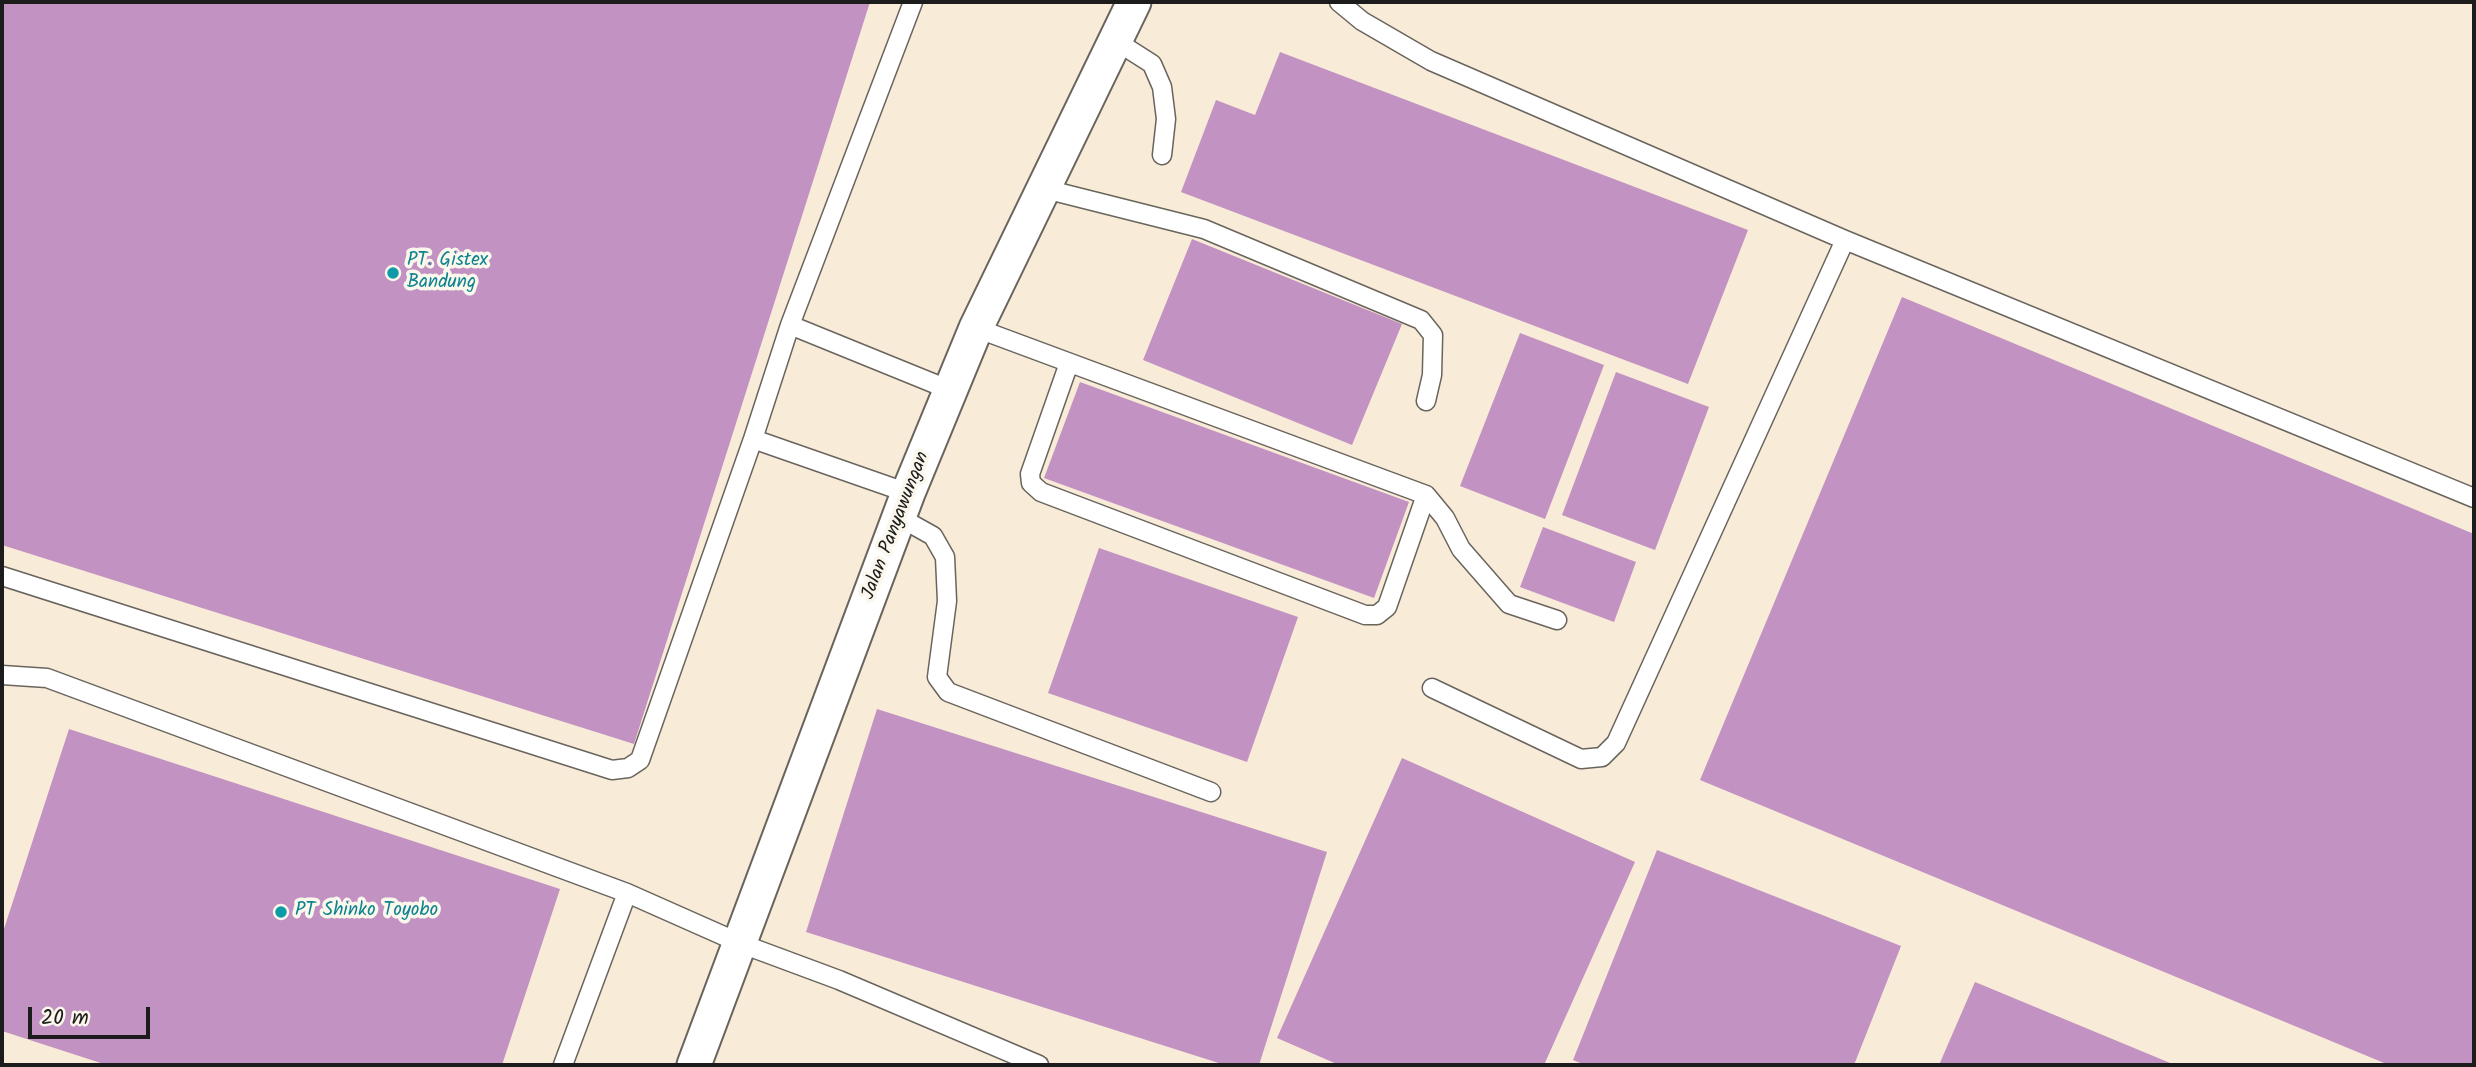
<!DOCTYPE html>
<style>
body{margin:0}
#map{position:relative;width:2476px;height:1067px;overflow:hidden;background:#f8ebd7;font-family:Kalam,sans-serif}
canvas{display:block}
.frame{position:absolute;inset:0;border:4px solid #1c1c1c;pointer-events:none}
.scale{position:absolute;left:28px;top:1007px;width:122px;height:32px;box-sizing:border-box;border:4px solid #1c1c1c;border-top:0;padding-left:9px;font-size:21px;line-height:24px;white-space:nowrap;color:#1c1c1c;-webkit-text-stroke:5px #fbf7ec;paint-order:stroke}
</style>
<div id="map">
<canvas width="2476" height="1067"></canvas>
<div class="frame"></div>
<div class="scale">20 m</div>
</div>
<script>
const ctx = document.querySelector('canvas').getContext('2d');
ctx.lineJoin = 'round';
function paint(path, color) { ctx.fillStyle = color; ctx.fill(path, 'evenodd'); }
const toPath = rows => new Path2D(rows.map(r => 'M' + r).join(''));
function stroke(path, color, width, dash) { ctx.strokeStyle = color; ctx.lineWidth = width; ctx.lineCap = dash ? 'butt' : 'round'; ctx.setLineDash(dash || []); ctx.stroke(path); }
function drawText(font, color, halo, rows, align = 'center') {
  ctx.font = font + ' Kalam,sans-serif'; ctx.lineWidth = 7; ctx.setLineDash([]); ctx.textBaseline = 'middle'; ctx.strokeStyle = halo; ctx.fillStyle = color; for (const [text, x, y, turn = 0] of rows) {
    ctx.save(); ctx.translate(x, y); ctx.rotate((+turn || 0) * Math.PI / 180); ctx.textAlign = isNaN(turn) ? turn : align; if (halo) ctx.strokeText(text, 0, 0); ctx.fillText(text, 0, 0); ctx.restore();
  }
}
paint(toPath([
 [2,2,870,2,634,744,2,545],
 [1280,52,1748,230,1688,384,1181,192,1216,100,1255,115],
 [1192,239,1402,324,1352,445,1143,360],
 [1902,297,2474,534,2474,1065,2389,1065,1700,780],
 [1520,333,1604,365,1545,519,1460,486],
 [1616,372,1709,407,1655,550,1562,515],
 [1080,382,1409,502,1374,598,1044,478],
 [1543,527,1636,562,1614,622,1520,587],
 [1099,548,1298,617,1247,762,1048,693],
 [877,709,1327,852,1259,1065,1225,1065,806,932],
 [69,729,560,889,502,1065,107,1065,2,1031,2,935],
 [1402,758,1635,862,1544,1065,1339,1065,1277,1038],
 [1657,850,1901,946,1854,1065,1585,1065,1573,1060],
 [1975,982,2175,1065,1939,1065]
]), '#c292c2');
const lane = toPath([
 [1339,2,1362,21,1431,61,1845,240,2474,498],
 [1116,41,1152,64,1162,87,1166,119,1162,155],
 [1045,189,1204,229,1421,320,1433,335,1432,375,1426,401],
 [790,325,950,390],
 [976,328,1426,495,1445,518,1461,549,1509,604,1557,620],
 [1069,363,1030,474,1031,483,1041,492,1365,615,1377,615,1387,607,1426,495],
 [753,439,790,325,913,2],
 [899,517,933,536,945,557,947,601,937,677,948,692,1211,792],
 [2,576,612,770,628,768,640,760,753,439,908,493],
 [2,675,47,678,627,893,563,1065],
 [1432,688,1581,759,1602,757,1616,743,1845,240],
 [627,893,742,944,839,980,1039,1065]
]);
const street = toPath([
 [694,1065,908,493,976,328,1134,2]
]);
stroke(lane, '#69645d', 21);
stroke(street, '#69645d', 37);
stroke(lane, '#fff', 18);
stroke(street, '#fff', 33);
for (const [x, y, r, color] of [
 [393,273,7,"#0f9aa8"],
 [281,912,7,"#0f9aa8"]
]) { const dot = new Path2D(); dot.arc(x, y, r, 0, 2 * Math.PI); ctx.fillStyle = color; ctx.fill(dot); stroke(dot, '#fbf7ec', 2.5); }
drawText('19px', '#0d838f', '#fbf7ec', [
 ["PT. Gistex",407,262],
 ["Bandung",407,284],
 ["PT Shinko Toyobo",295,912]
], 'left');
drawText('19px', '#1c1c1c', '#fbf7ec', [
 ["Jalan Panyawungan",897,526,-69]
]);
</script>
